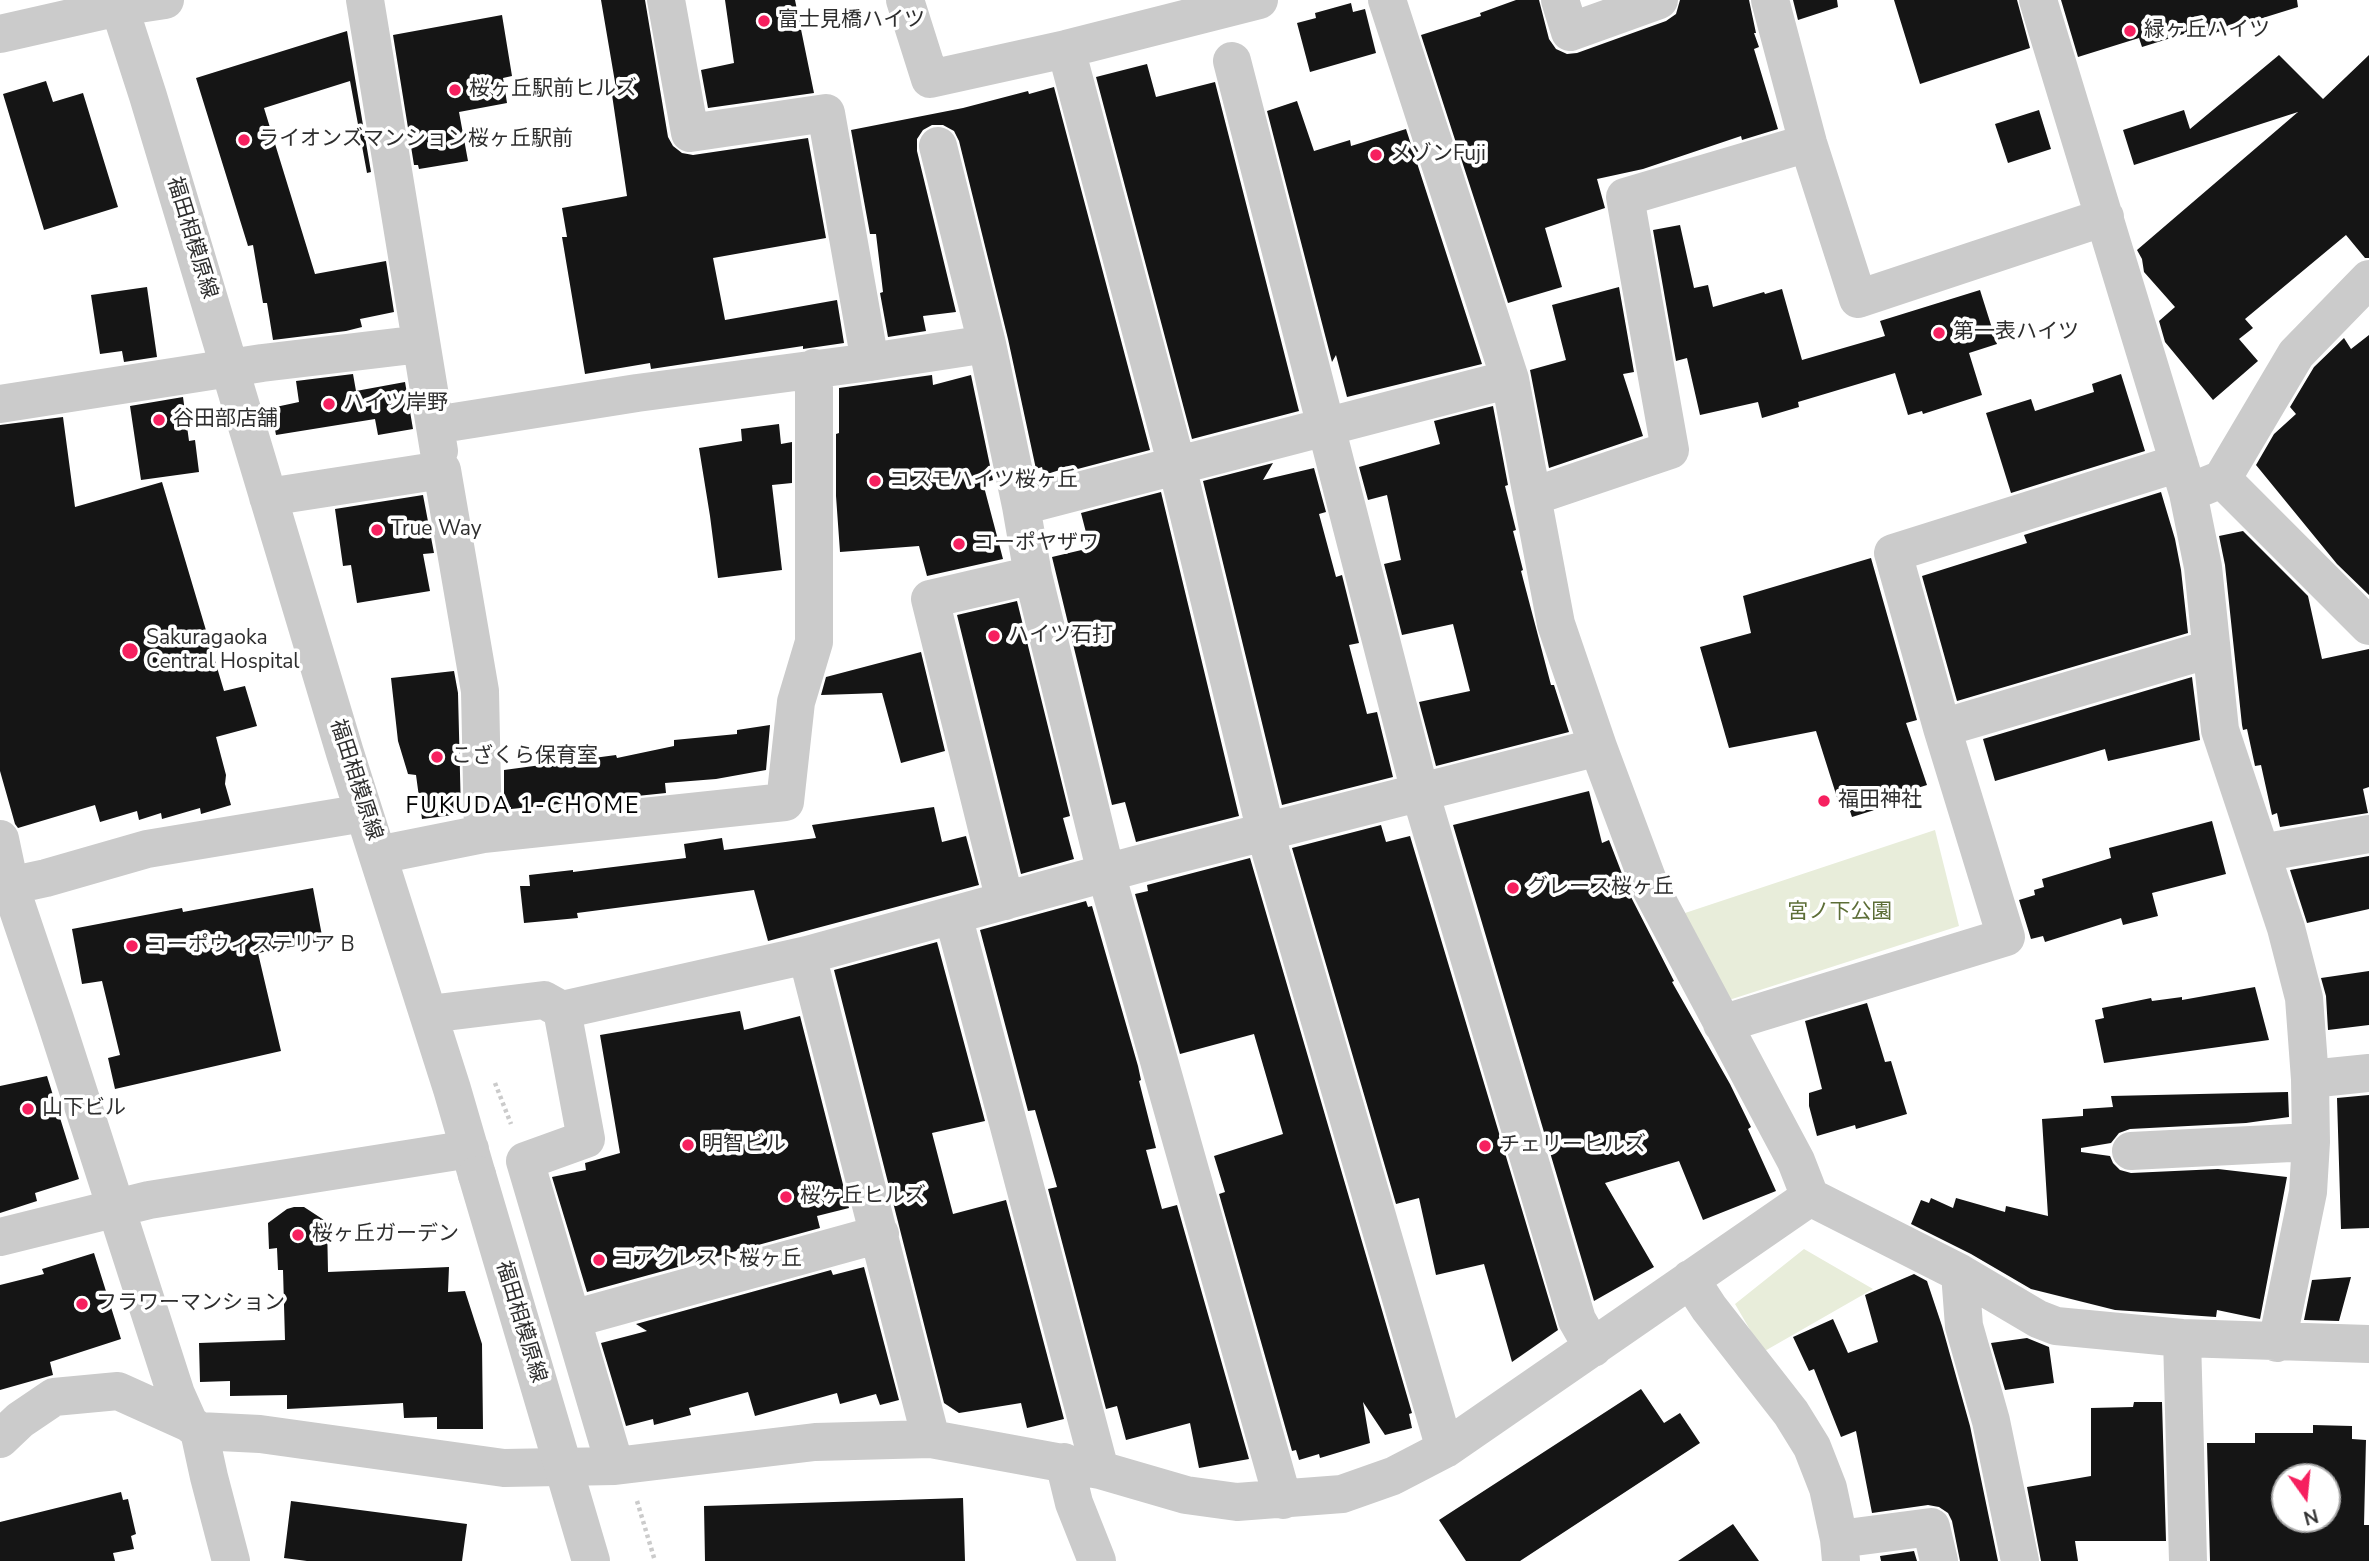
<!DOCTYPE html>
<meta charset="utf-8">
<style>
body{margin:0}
#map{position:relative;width:2369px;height:1561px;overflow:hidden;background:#fff;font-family:"Nunito Sans",sans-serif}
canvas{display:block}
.north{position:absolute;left:2271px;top:1463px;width:70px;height:70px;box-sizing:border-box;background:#fff;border:2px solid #ababab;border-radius:50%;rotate:165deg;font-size:19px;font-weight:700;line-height:28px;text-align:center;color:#2e2e2e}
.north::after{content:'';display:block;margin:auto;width:24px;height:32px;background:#f6205f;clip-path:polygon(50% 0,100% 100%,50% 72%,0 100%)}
</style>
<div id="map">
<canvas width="2369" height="1561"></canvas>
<div class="north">N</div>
</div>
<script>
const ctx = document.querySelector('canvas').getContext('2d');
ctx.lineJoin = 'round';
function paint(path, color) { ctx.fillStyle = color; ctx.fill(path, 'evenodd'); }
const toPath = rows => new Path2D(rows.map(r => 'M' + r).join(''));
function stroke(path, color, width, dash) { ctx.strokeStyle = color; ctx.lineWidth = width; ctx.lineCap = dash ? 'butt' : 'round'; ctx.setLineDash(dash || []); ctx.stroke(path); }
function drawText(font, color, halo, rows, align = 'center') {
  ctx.font = font + ' "Nunito Sans","Noto Sans JP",sans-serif'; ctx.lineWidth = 7; ctx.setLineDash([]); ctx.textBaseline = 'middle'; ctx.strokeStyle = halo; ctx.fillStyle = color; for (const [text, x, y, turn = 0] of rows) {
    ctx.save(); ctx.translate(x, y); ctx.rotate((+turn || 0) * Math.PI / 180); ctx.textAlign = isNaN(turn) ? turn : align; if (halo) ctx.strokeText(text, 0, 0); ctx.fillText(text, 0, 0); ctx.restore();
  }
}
paint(toPath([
 [1935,830,1959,926,1729,1000,1682,914],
 [1804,1249,1873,1289,1763,1352,1735,1304]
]), '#e8edda');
paint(toPath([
 [601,0,645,0,668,137,673,146,682,153,693,155,808,138,826,238,713,258,725,320,837,300,844,343,803,349,803,346,651,369,650,363,585,374,562,237,567,237,562,208,627,196,611,88,616,88],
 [725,0,795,0,814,93,708,108,701,70,734,63],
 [1516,0,1539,0,1549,39,1556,49,1567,54,1577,53,1666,21,1676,14,1680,0,1749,0,1756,33,1754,33,1759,47,1754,49,1778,129,1742,140,1741,136,1643,169,1597,179,1605,208,1545,228,1562,287,1508,303,1421,35,1481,16,1480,13],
 [1793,0,1837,0,1838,7,1798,20],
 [1894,0,2017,0,2030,48,1920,84],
 [2061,0,2297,0,2298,7,2208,35,2206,27,2142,47,2139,38,2078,57],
 [1351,3,1353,12,1365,9,1376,53,1310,72,1297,23,1316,18,1315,13],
 [502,15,512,76,503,78,507,103,459,112,468,161,419,169,418,165,414,165,393,35],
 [347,31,371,172,367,173,350,81,264,108,315,274,386,261,394,312,360,319,362,327,346,331,273,340,267,303,263,303,253,245,248,246,196,78],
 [2279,55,2323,99,2369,55,2369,258,2365,258,2346,235,2245,319,2253,328,2239,339,2258,361,2213,400,2165,342,2159,321,2175,307,2144,272,2142,259,2137,250,2298,112,2134,165,2123,130,2184,110,2190,129],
 [1147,64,1156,97,1215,82,1299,411,1192,439,1096,77],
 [46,81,53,102,83,93,118,207,44,230,3,94],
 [1054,87,1150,450,1070,471,1069,467,1044,475,1042,467,1036,469,1008,339,959,141,954,131,943,125,932,125,923,130,917,139,917,151,956,312,923,316,926,331,888,337,880,293,883,292,876,234,870,234,851,130,963,108,1028,91,1029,94],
 [1297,101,1314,151,1350,140,1351,146,1406,129,1482,364,1347,397,1336,355,1332,362,1267,111],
 [2039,110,2051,149,2008,163,1995,124],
 [1680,225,1694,288,1708,285,1713,307,1764,292,1765,294,1782,289,1802,360,1885,336,1880,321,1980,290,1997,344,1969,353,1982,395,1923,414,1922,411,1908,415,1895,373,1798,402,1799,407,1762,418,1758,402,1700,415,1687,358,1676,361,1653,230],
 [147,287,157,357,124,362,122,351,100,354,91,295],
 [1619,287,1634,372,1623,374,1643,436,1549,468,1530,370,1566,360,1552,305],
 [2369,335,2369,595,2337,564,2256,465,2274,434,2296,414,2290,407,2314,367,2344,338,2351,349],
 [353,374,356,391,405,382,413,429,378,435,375,419,276,435,271,408,299,402,296,381],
 [2121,374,2145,451,2011,493,1986,413,2031,399,2035,411,2094,392,2092,384],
 [932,375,933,385,971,375,993,480,983,483,1003,559,927,576,919,546,840,552,836,496,836,434,839,433,839,388],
 [183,397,189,441,195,440,199,472,141,480,130,406],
 [1493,406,1508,485,1505,486,1516,530,1513,531,1523,570,1521,571,1551,685,1554,685,1569,732,1436,766,1419,702,1470,691,1453,624,1402,635,1384,564,1401,560,1387,495,1368,500,1359,467,1440,444,1434,421],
 [63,417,75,507,162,482,224,691,245,686,257,726,216,737,226,775,225,784,231,805,201,814,200,808,162,819,161,813,139,820,137,811,100,822,95,805,18,828,15,824,0,771,0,425],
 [779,424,781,444,792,442,792,483,772,485,782,570,718,578,710,516,699,448,742,441,741,429],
 [1273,463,1263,480,1314,468,1326,512,1319,514,1336,577,1342,575,1359,643,1349,645,1367,714,1377,712,1393,777,1282,805,1203,481],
 [1161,492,1239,816,1136,842,1125,802,1112,805,1052,557,1090,548,1081,513],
 [2161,492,2175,539,2181,570,2188,633,1957,701,1922,576,2027,543,2024,535],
 [423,495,434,553,423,554,430,591,357,603,351,565,343,566,335,509],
 [2243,531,2308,596,2322,659,2369,649,2369,787,2363,789,2368,813,2280,827,2277,813,2272,815,2261,765,2255,766,2247,729,2243,730,2242,725,2225,565,2219,536],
 [1871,558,1917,720,1906,723,1927,785,1882,799,1884,807,1852,817,1849,808,1841,810,1816,731,1729,748,1700,647,1751,633,1743,596],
 [1017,601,1070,816,1063,818,1074,859,1021,874,957,615],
 [921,652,945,751,901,763,882,693,821,695,826,677],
 [454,671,458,693,461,814,422,819,416,775,408,774,398,741,391,678],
 [2192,677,2200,740,2108,761,2105,749,1995,781,1983,739],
 [770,725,766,770,716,779,665,783,666,793,511,809,511,807,504,808,504,770,616,755,617,758,674,746,674,740,737,734,737,730],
 [1589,791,1602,843,1609,840,1631,897,1674,981,1672,982,1730,1084,1751,1127,1748,1129,1776,1191,1703,1220,1679,1161,1605,1183,1654,1267,1594,1301,1453,825],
 [934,807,942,842,966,836,979,885,768,941,754,890,577,913,578,918,524,923,520,886,530,886,529,875,573,870,573,872,686,858,684,844,722,838,724,850,816,838,812,825],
 [2212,821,2226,874,2152,893,2158,916,2123,925,2121,918,2045,942,2043,936,2031,939,2019,900,2035,895,2034,890,2044,887,2042,879,2111,858,2109,848],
 [1381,825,1386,842,1410,836,1558,1330,1512,1362,1484,1264,1436,1275,1419,1198,1396,1204,1292,848],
 [2369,856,2369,909,2307,923,2290,870],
 [1250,858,1412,1413,1409,1414,1412,1428,1385,1435,1363,1402,1370,1443,1320,1458,1319,1454,1299,1460,1296,1450,1292,1451,1219,1194,1225,1192,1214,1156,1283,1134,1254,1034,1180,1054,1135,894,1148,891,1147,885],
 [313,888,323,941,258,953,281,1051,115,1089,108,1058,120,1055,102,981,82,984,72,929,182,908,183,912],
 [1086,901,1088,907,1092,906,1138,1066,1141,1080,1139,1081,1156,1148,1146,1150,1162,1209,1177,1205,1249,1459,1199,1468,1190,1423,1126,1440,1117,1406,1106,1409,1048,1189,1057,1187,1035,1110,1028,1111,980,930],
 [937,942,985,1121,932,1133,953,1214,1006,1200,1064,1419,1027,1428,1021,1403,959,1413,944,1403,834,970],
 [2369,971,2369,1025,2328,1030,2326,996,2321,978],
 [2255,987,2269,1040,2104,1063,2095,1020,2104,1018,2102,1008,2151,998,2152,1001,2182,997,2182,1000],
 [1867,1003,1885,1062,1891,1061,1907,1114,1856,1129,1855,1125,1817,1136,1809,1106,1809,1093,1822,1089,1805,1021],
 [740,1011,744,1030,800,1016,849,1208,817,1216,820,1228,587,1292,552,1177,586,1170,585,1163,620,1153,600,1035],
 [47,1076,79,1179,35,1193,37,1201,0,1213,0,1086],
 [2288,1092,2289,1117,2246,1123,2130,1129,2119,1133,2111,1143,2081,1148,2081,1152,2110,1156,2113,1163,2120,1170,2131,1173,2218,1169,2287,1177,2260,1319,2217,1310,2216,1317,2115,1310,2031,1289,1971,1254,1911,1224,1921,1200,1929,1203,1931,1198,1953,1208,1956,1198,2005,1212,2006,1206,2048,1216,2042,1119,2083,1116,2083,1109,2113,1107,2111,1096],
 [2369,1095,2369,1228,2341,1229,2337,1098],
 [294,1207,304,1207,327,1222,328,1272,449,1267,448,1292,465,1291,482,1344,483,1429,437,1429,437,1417,404,1418,403,1403,287,1409,287,1395,230,1396,230,1381,200,1382,199,1343,285,1340,283,1270,278,1270,277,1248,269,1249,268,1223,287,1209],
 [94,1253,121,1339,50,1362,53,1375,0,1390,0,1285,44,1274,42,1269],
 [864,1267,899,1400,880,1405,876,1394,840,1404,837,1393,755,1416,748,1392,689,1408,691,1415,654,1425,653,1419,626,1426,601,1343,647,1331,636,1324,831,1270,833,1275],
 [1914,1274,1927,1281,1942,1326,1970,1426,1998,1561,1960,1561,1952,1521,1948,1513,1939,1507,1928,1505,1872,1513,1856,1431,1841,1437,1814,1369,1809,1371,1793,1337,1833,1319,1848,1353,1878,1342,1865,1295],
 [2351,1277,2339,1321,2304,1320,2312,1280],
 [2027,1338,2049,1347,2054,1383,2005,1390,1991,1343],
 [1641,1389,1664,1423,1680,1413,1700,1443,1520,1561,1466,1561,1439,1520],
 [2134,1402,2162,1402,2166,1541,2075,1541,2078,1561,2041,1561,2027,1487,2091,1476,2091,1408,2133,1407],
 [2313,1425,2352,1426,2352,1439,2366,1440,2364,1525,2369,1525,2369,1561,2210,1561,2207,1443,2255,1443,2255,1433,2313,1433],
 [2285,1477,2327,1477,2327,1519,2285,1519],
 [121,1492,123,1500,128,1499,136,1534,131,1536,134,1549,113,1553,115,1561,0,1561,0,1522],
 [963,1498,965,1561,705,1561,704,1506],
 [291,1501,467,1524,462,1561,307,1561,284,1558],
 [1733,1524,1759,1561,1678,1561],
 [1914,1551,1917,1561,1881,1561,1880,1556]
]), '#151515');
stroke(toPath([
 [495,1083,511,1124],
 [637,1501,655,1561]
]), '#cbcbcb', 4.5, [3.5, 3.5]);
stroke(toPath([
 [117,0,148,96,345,753,452,1089,477,1175],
 [365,0,439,451],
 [666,0,690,133,826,113,870,362],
 [905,0,930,79,1066,49,1259,0],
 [1387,0,1510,379,1556,624,1598,747,1651,889,1796,1161,1810,1197,1960,1273,2038,1319,2056,1326,2182,1338,2369,1344],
 [1560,0,1570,32,1659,0],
 [1770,0,1808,143,1858,299,2105,217],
 [2038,0,2188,493,2203,567,2220,730,2286,928,2304,998,2310,1079,2311,1142,2308,1192,2277,1343],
 [0,34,119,7,165,0],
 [1066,49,1177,466,1271,853,1445,1449],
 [1232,61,1420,792,1577,1320,1593,1348],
 [938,146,987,344,1021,506,1033,575,1106,873,1283,1500],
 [0,404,262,363,421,344],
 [435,425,637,393,870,362,987,344],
 [2222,479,2296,354,2369,279],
 [2200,488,2222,479,2369,626],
 [1534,496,1670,450,1625,197,1808,143],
 [268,497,442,470,480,691,483,834],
 [1021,506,1510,379],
 [1942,728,2210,649],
 [0,839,10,886,55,1019,176,1394,189,1423],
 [2261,853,2369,834],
 [378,855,483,834,785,802,796,702,814,642,814,368],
 [0,888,46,878,147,849,364,813],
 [1005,901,930,599,1033,575],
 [953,915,1100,1470],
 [807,955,931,1439],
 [562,1010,586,1139,525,1161,615,1466],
 [429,1014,544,1000,562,1010,807,955,1135,865,1598,747],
 [1722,1024,2006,937,1942,728,1893,553,2179,463],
 [2310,1079,2369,1073],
 [2131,1151,2311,1142],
 [0,1237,149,1200,470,1149],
 [1960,1273,1964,1326,1991,1421,2020,1561],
 [1690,1279,1709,1308,1791,1413,1812,1447,1828,1488,1839,1539,1841,1561],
 [572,1319,880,1234],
 [2182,1338,2188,1561],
 [199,1431,209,1477,231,1561],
 [0,1439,20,1420,54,1397,118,1391,189,1423,199,1431,260,1434,504,1468,615,1466,815,1442,931,1439,1100,1470,1186,1495,1237,1502,1342,1494,1393,1476,1445,1449,1810,1197],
 [1064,1462,1074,1503,1097,1561],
 [1839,1539,1931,1527,1939,1561]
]), '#cbcbcb', 38);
stroke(toPath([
 [477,1175,591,1561]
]), '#cbcbcb', 38);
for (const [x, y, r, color] of [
 [764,21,7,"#f6205f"],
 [2130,31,7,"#f6205f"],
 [455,90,7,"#f6205f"],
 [244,140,7,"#f6205f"],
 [1376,155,7,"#f6205f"],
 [1939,333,7,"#f6205f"],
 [329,404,7,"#f6205f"],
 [159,420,7,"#f6205f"],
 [875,481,7,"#f6205f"],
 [377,530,7,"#f6205f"],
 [959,544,7,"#f6205f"],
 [994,636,7,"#f6205f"],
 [130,651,9,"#f6205f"],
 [437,757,7,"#f6205f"],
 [1824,801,7,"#f6205f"],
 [1513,888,7,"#f6205f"],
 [132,946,7,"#f6205f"],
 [28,1109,7,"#f6205f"],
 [688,1145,7,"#f6205f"],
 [1485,1146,7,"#f6205f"],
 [786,1197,7,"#f6205f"],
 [298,1235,7,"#f6205f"],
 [599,1260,7,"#f6205f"],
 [82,1304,7,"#f6205f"]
]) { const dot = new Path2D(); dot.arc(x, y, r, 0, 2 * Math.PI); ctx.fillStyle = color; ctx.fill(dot); stroke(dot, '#fff', 2.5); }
drawText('21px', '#2e2e2e', '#fff', [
 ["富士見橋ハイツ",778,21],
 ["緑ヶ丘ハイツ",2144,31],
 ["桜ヶ丘駅前ヒルズ",469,90],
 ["ライオンズマンション桜ヶ丘駅前",258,140],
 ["メゾンFuji",1390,155],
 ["第一表ハイツ",1953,333],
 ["ハイツ岸野",343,404],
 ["谷田部店舗",173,420],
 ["コスモハイツ桜ヶ丘",889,481],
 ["True Way",391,530],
 ["コーポヤザワ",973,544],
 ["ハイツ石打",1008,636],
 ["Sakuragaoka",146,639],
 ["Central Hospital",146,663],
 ["こざくら保育室",451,757],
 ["福田神社",1838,801],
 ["グレース桜ヶ丘",1527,888],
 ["コーポウィステリア B",146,946],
 ["山下ビル",42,1109],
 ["明智ビル",702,1145],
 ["チェリーヒルズ",1499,1146],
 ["桜ヶ丘ヒルズ",800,1197],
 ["桜ヶ丘ガーデン",312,1235],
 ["コアクレスト桜ヶ丘",613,1260],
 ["フラワーマンション",96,1304]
], 'left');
drawText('21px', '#2e2e2e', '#fff', [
 ["福田相模原線",191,238,73],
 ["福田相模原線",355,780,72],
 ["福田相模原線",520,1322,73]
]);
drawText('21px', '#5d6e37', '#fff', [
 ["宮ノ下公園",1840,913]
]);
ctx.letterSpacing = '2px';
drawText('23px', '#000', '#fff', [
 ["FUKUDA 1-CHOME",523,807]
]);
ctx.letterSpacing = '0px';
</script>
